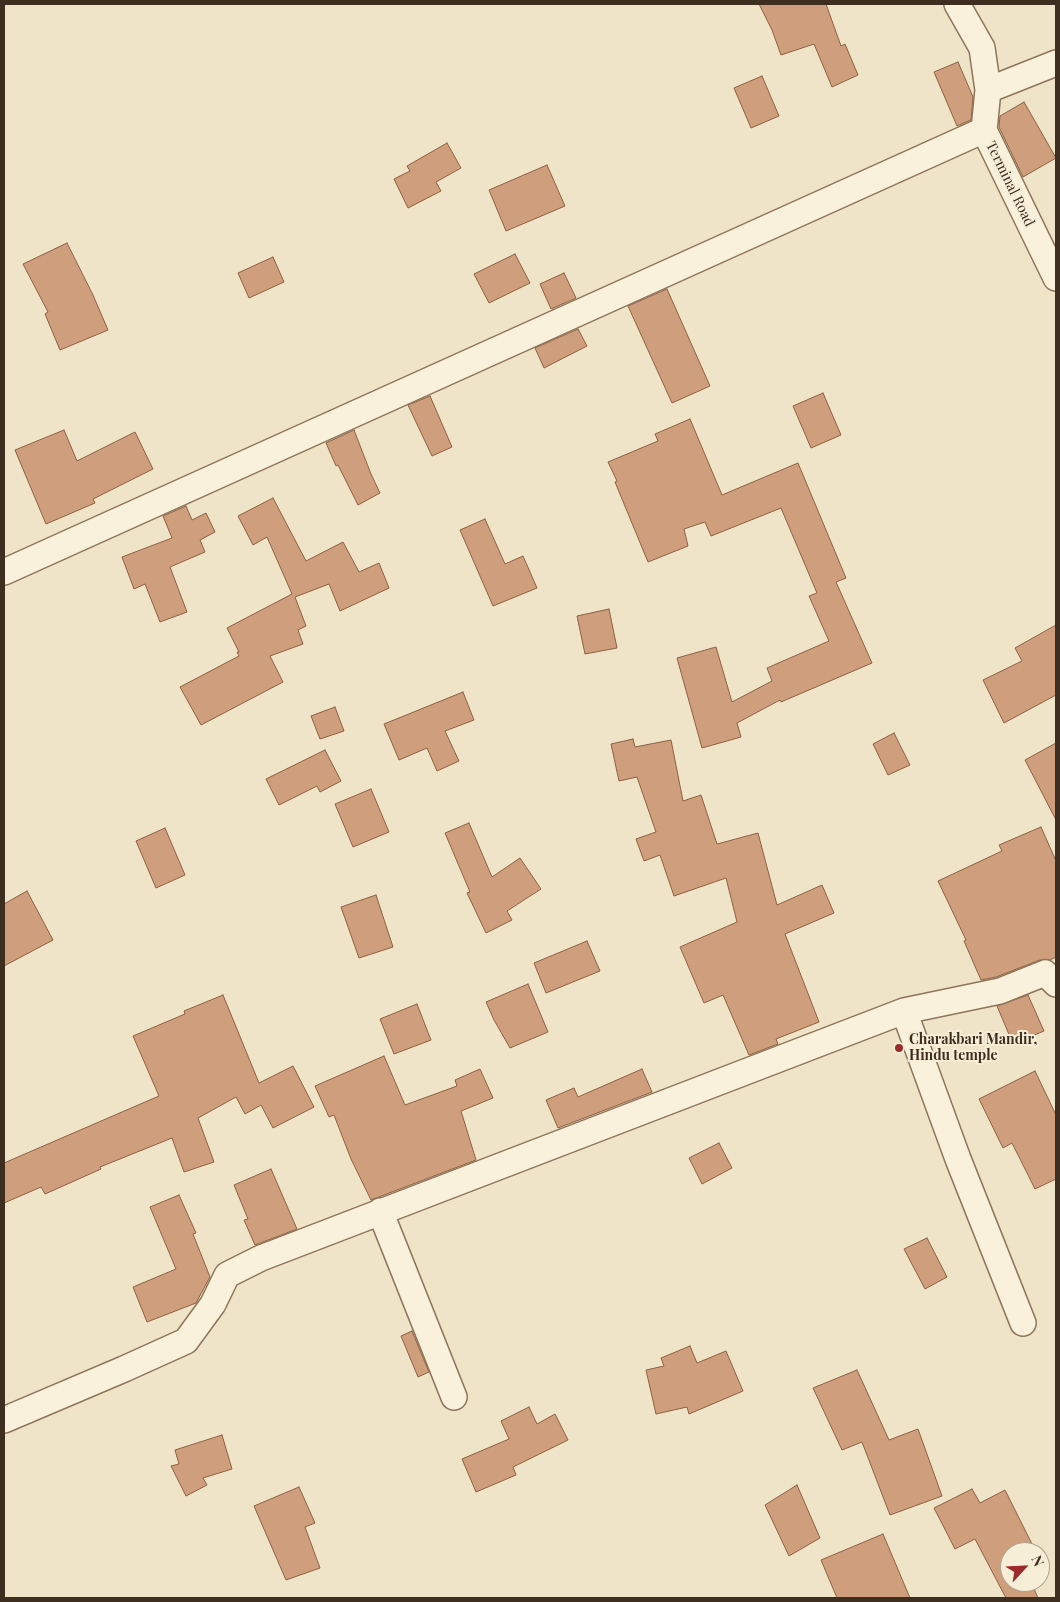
<!DOCTYPE html>
<style>
body{margin:0}
#map{position:relative;width:1060px;height:1602px;overflow:hidden;background:#f0e4c8;font-family:"Playfair Display",serif}
canvas{display:block}
.frame{position:absolute;inset:0;border:5px solid #3d2e20;pointer-events:none}
.north{position:absolute;left:1000px;top:1542px;width:50px;height:50px;box-sizing:border-box;background:#f7eed8;border:1px solid #ada18e;border-radius:50%;rotate:65deg;font-size:14px;font-weight:700;line-height:20px;text-align:center;color:#3d2e20}
.north::after{content:'';display:block;margin:auto;width:18px;height:22px;background:#9e2a2b;clip-path:polygon(50% 0,100% 100%,50% 72%,0 100%)}
</style>
<div id="map">
<canvas width="1060" height="1602"></canvas>
<div class="frame"></div>
<div class="north">N</div>
</div>
<script>
const ctx = document.querySelector('canvas').getContext('2d');
ctx.lineJoin = 'round';
function paint(path, color) { ctx.fillStyle = color; ctx.fill(path, 'evenodd'); }
const toPath = rows => new Path2D(rows.map(r => 'M' + r).join(''));
function stroke(path, color, width, dash) { ctx.strokeStyle = color; ctx.lineWidth = width; ctx.lineCap = dash ? 'butt' : 'round'; ctx.setLineDash(dash || []); ctx.stroke(path); }
function drawText(font, color, halo, rows, align = 'center') {
  ctx.font = font + ' "Playfair Display",serif'; ctx.lineWidth = 4; ctx.setLineDash([]); ctx.textBaseline = 'middle'; ctx.strokeStyle = halo; ctx.fillStyle = color; for (const [text, x, y, turn = 0] of rows) {
    ctx.save(); ctx.translate(x, y); ctx.rotate((+turn || 0) * Math.PI / 180); ctx.textAlign = isNaN(turn) ? turn : align; if (halo) ctx.strokeText(text, 0, 0); ctx.fillText(text, 0, 0); ctx.restore();
  }
}
const building = toPath([
 [759,4,826,4,841,46,845,44,858,75,832,87,814,44,781,55,772,30,759,4],
 [958,62,973,97,971,120,957,126,934,72,958,62],
 [762,76,779,116,751,128,734,88,762,76],
 [1024,102,1056,158,1023,177,999,127,1000,116,1024,102],
 [447,143,461,168,436,182,441,191,408,208,394,179,410,171,407,166,447,143],
 [547,165,565,206,506,231,489,190,547,165],
 [67,243,93,295,108,330,60,350,45,314,48,312,23,264,67,243],
 [515,254,530,283,489,303,474,274,515,254],
 [273,257,284,282,249,298,238,273,273,257],
 [564,273,576,298,551,309,540,284,564,273],
 [667,289,710,386,672,403,628,306,667,289],
 [578,329,587,346,544,368,535,348,578,329],
 [823,393,841,435,811,448,793,406,823,393],
 [430,396,452,447,432,456,408,405,430,396],
 [690,419,722,495,798,463,846,578,836,582,872,663,781,702,780,700,737,723,741,737,702,748,677,658,716,647,732,702,772,681,767,668,829,641,809,596,817,593,781,508,711,536,705,522,684,529,688,546,648,562,615,482,617,481,608,462,658,441,655,434,690,419],
 [64,430,77,461,135,432,153,469,93,499,95,503,46,524,15,450,64,430],
 [354,430,371,474,380,493,358,505,338,465,336,466,326,443,354,430],
 [273,498,306,561,343,542,359,572,379,563,389,588,340,611,329,584,295,597,306,626,298,630,303,644,270,656,283,682,201,725,180,687,239,656,237,652,239,652,227,628,292,594,267,537,253,545,238,516,273,498],
 [186,506,192,520,206,513,215,532,200,540,205,552,170,567,187,612,160,622,145,584,134,589,122,557,172,538,163,516,186,506],
 [485,519,505,564,523,556,537,588,493,606,460,530,485,519],
 [609,609,617,648,585,654,577,616,609,609],
 [1056,625,1056,695,1004,723,983,680,1022,661,1015,648,1056,625],
 [463,692,474,720,445,731,459,761,437,771,427,748,399,760,384,724,463,692],
 [335,707,344,731,320,739,311,716,335,707],
 [894,733,910,765,888,775,873,744,894,733],
 [633,739,635,747,671,740,683,801,701,795,717,844,758,833,777,905,822,885,834,913,785,934,819,1022,776,1039,778,1044,749,1055,723,995,704,1003,680,947,737,922,726,878,674,896,660,855,644,861,636,839,656,832,637,777,619,781,611,744,633,739],
 [1056,743,1056,820,1025,760,1056,743],
 [325,750,341,781,320,792,317,786,279,805,266,779,325,750],
 [371,789,389,832,353,847,335,804,371,789],
 [469,823,492,877,520,858,541,889,507,911,512,920,486,933,467,893,470,892,445,833,469,823],
 [1041,827,1056,861,1056,957,1050,960,1040,960,996,977,981,980,964,941,966,940,938,881,1002,851,999,845,1041,827],
 [165,828,185,875,156,888,136,841,165,828],
 [27,891,53,940,4,966,4,904,27,891],
 [376,895,393,947,359,958,341,907,376,895],
 [587,941,600,971,546,993,534,963,587,941],
 [528,984,548,1032,510,1048,494,1020,486,1002,528,984],
 [223,995,259,1083,293,1066,314,1107,273,1128,261,1105,245,1114,236,1097,198,1118,214,1162,184,1172,172,1138,100,1167,101,1169,45,1194,41,1187,4,1203,4,1163,159,1096,133,1036,185,1014,184,1011,223,995],
 [1028,995,1044,1031,1013,1044,997,1006,1028,995],
 [417,1004,431,1040,394,1054,380,1019,417,1004],
 [384,1056,405,1105,457,1086,455,1080,480,1069,493,1098,461,1111,476,1160,371,1200,351,1159,334,1115,329,1117,315,1086,384,1056],
 [642,1069,652,1092,558,1128,546,1100,574,1088,578,1097,642,1069],
 [1035,1071,1056,1115,1056,1179,1035,1189,1012,1143,1003,1148,979,1099,1035,1071],
 [719,1143,732,1168,702,1184,689,1158,719,1143],
 [271,1169,297,1229,255,1245,244,1220,248,1219,234,1185,271,1169],
 [179,1195,196,1233,193,1234,210,1277,196,1303,147,1322,133,1287,176,1269,150,1207,179,1195],
 [927,1238,947,1277,925,1289,904,1249,927,1238],
 [412,1331,429,1372,418,1377,401,1336,412,1331],
 [690,1346,697,1363,726,1351,743,1391,689,1414,687,1407,656,1414,646,1370,664,1366,661,1358,690,1346],
 [857,1370,889,1440,918,1429,942,1496,890,1515,862,1442,842,1450,813,1388,857,1370],
 [529,1407,537,1424,555,1414,568,1440,513,1467,516,1475,476,1492,462,1459,509,1439,501,1421,529,1407],
 [222,1435,232,1469,203,1478,207,1485,186,1496,171,1466,179,1464,175,1450,222,1435],
 [797,1485,820,1538,789,1556,765,1505,797,1485],
 [299,1487,315,1523,305,1527,320,1568,286,1580,254,1506,299,1487],
 [972,1489,980,1503,1005,1490,1036,1552,1010,1552,1010,1582,1031,1582,1038,1598,1006,1598,975,1539,955,1549,934,1508,972,1489],
 [883,1534,910,1598,837,1598,821,1560,883,1534]
]);
paint(building, '#cf9f7d');
stroke(building, '#8d5f41', 1);
const minor = toPath([
 [957,4,982,48,988,90,984,130,1056,278],
 [988,90,1056,63],
 [4,572,984,130],
 [904,1011,958,1159,1023,1323],
 [380,1211,454,1397],
 [4,1420,124,1369,186,1341,213,1304,227,1275,261,1258,904,1011,1000,991,1045,973,1056,984]
]);
stroke(minor, '#8d765c', 28);
stroke(minor, '#faf1dc', 25);
for (const [x, y, r, color] of [
 [899,1048,5,"#9e2a2b"]
]) { const dot = new Path2D(); dot.arc(x, y, r, 0, 2 * Math.PI); ctx.fillStyle = color; ctx.fill(dot); stroke(dot, '#f7eed8', 2); }
drawText('14px', '#3d2e20', '#f7eed8', [
 ["Terminal Road",1010,184,64]
]);
drawText('bold 14px', '#3d2e20', '#f7eed8', [
 ["Charakbari Mandir,",909,1040],
 ["Hindu temple",909,1056]
], 'left');
</script>
